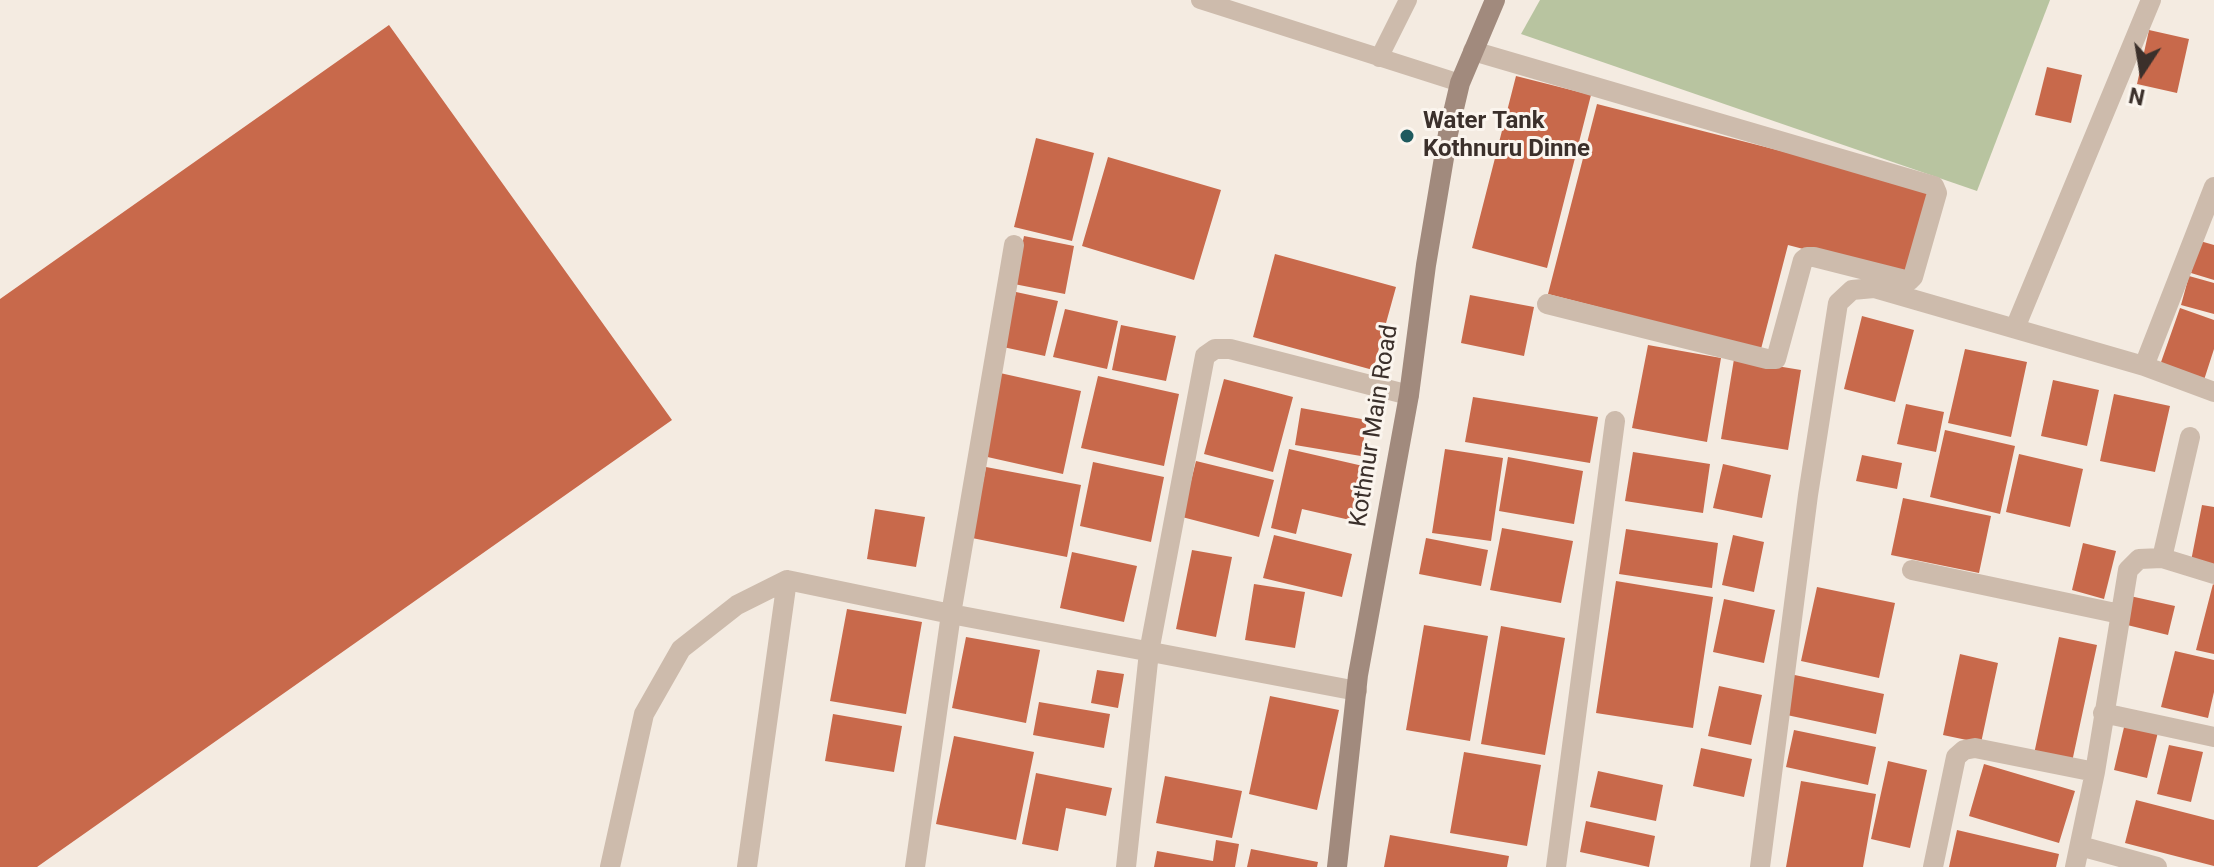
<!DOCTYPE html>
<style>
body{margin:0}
#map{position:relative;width:2214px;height:867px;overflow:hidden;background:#f4ebe1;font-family:Roboto,sans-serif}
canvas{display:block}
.north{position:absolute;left:2102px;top:32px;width:80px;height:80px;-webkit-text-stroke:6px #fbf5ee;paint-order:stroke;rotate:192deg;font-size:22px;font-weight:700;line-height:32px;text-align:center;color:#3b302b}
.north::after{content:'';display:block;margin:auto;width:28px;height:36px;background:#3b302b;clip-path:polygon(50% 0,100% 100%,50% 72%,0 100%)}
</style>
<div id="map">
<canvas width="2214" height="867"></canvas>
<div class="north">N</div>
</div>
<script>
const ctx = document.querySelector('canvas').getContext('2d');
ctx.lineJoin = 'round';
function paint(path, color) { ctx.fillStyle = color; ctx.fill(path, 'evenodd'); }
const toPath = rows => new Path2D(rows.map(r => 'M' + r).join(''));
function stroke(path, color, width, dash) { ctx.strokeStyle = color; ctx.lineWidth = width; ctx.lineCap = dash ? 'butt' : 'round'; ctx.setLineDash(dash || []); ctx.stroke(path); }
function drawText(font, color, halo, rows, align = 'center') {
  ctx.font = font + ' Roboto,sans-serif'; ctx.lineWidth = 6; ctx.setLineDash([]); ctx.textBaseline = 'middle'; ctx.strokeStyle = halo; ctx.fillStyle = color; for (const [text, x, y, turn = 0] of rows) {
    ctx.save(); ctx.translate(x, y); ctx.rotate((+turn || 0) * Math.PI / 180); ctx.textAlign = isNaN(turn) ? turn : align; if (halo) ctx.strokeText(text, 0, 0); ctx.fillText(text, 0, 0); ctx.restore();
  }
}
paint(toPath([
 [1540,0,2050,0,1977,191,1521,34]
]), '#b8c4a0');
paint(toPath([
 [389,25,672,420,37,867,0,867,0,299],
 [2149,30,2189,39,2177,93,2137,84],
 [2047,67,2082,75,2071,123,2035,115],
 [1516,76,1591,95,1547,268,1472,248],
 [1597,104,1930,189,1907,276,1788,245,1761,349,1548,294],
 [1036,138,1094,153,1072,241,1014,227],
 [1108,157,1221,190,1194,280,1082,246],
 [1024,236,1074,246,1065,294,1014,284],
 [2200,241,2214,245,2214,280,2191,273],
 [1275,254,1396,287,1373,370,1253,337],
 [2189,276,2214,283,2214,314,2181,305],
 [1016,292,1058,301,1045,356,1003,347],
 [1470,295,1534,307,1524,356,1461,343],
 [2180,308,2214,320,2214,349,2204,380,2160,365],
 [1065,309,1118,321,1107,369,1053,357],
 [1862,316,1914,330,1895,402,1844,389],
 [1121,325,1176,336,1166,381,1112,370],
 [1648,345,1721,358,1707,442,1632,428],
 [1965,349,2027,362,2011,437,1948,423],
 [1734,359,1801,370,1788,450,1721,439],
 [1000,373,1081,391,1063,474,983,456],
 [1098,376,1179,394,1164,466,1081,448],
 [1224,379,1293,397,1273,472,1204,454],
 [2053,380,2099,390,2087,446,2041,436],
 [2114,394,2170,406,2155,472,2100,461],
 [1473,397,1598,417,1590,463,1465,442],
 [1906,404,1944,412,1936,452,1897,444],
 [1301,408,1367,420,1361,456,1295,445],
 [1945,430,2015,446,2000,514,1930,497],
 [1289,449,1363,466,1350,520,1302,509,1296,534,1271,528],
 [1445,449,1503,458,1491,541,1432,533],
 [1633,452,1710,464,1703,513,1625,501],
 [2019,454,2083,469,2070,527,2006,512],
 [1862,455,1902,463,1897,489,1856,481],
 [1508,457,1583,471,1574,524,1499,511],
 [1196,461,1274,480,1259,537,1182,517],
 [1093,462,1164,477,1151,542,1080,526],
 [1723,464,1771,475,1762,518,1713,508],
 [986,467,1081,485,1067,557,972,538],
 [1903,498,1991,516,1979,573,1891,555],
 [2202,505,2214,507,2214,565,2191,561],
 [875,509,925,517,916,567,867,559],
 [1502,528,1573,541,1561,603,1490,590],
 [1626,529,1718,543,1712,588,1619,574],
 [1274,535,1352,554,1342,597,1263,578],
 [1733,535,1764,542,1754,592,1722,585],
 [1426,538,1488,550,1481,586,1419,574],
 [2083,543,2116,551,2104,599,2072,590],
 [1192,550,1232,557,1216,637,1176,629],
 [1072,552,1137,566,1124,622,1060,608],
 [1616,581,1713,597,1693,728,1596,713],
 [1254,584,1305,592,1295,648,1245,640],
 [2213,584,2214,585,2214,654,2196,650],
 [1817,587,1895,603,1879,678,1801,661],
 [2130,596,2175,606,2168,635,2123,624],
 [1724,599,1775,610,1764,663,1713,652],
 [847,609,922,622,906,714,830,701],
 [1424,625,1488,636,1470,741,1406,730],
 [1501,626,1565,638,1545,755,1481,744],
 [966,637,1040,650,1026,723,952,708],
 [2059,637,2097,645,2072,762,2034,754],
 [2175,651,2214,660,2214,692,2208,718,2161,707],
 [1960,654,1998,663,1981,743,1943,735],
 [1097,670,1124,674,1118,708,1091,703],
 [1790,674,1884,694,1876,734,1782,714],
 [1719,686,1762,695,1751,745,1708,736],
 [1270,696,1339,710,1317,810,1249,794],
 [1039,702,1110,714,1104,748,1033,735],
 [833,714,902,726,894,772,825,761],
 [2125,723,2158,732,2147,778,2114,770],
 [1794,730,1876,747,1868,785,1786,767],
 [954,736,1034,752,1016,840,936,824],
 [2169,745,2203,752,2191,802,2157,794],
 [1701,748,1752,759,1744,797,1693,786],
 [1464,752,1541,765,1527,846,1450,833],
 [1888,761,1927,770,1910,848,1871,839],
 [1984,764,2075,791,2059,843,1969,816],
 [1598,771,1663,785,1656,821,1590,807],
 [1036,773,1112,788,1106,816,1066,808,1058,851,1022,844],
 [1165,776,1242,791,1232,838,1156,823],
 [1801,781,1876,794,1863,867,1786,867],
 [2136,800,2214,820,2214,866,2125,843],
 [1586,821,1655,836,1649,867,1580,852],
 [1957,830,2059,854,2056,867,1949,867],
 [1390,835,1509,856,1507,867,1384,867],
 [1216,840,1239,844,1235,867,1154,867,1157,851,1213,861],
 [1251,849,1318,862,1317,867,1247,867]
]), '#c8694b');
stroke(toPath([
 [1200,0,1460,83],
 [1379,58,1408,0]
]), '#cdbbac', 18);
stroke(toPath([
 [1473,51,1934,186,1937,193,1913,277,1909,281,1814,257,1807,257,1803,260,1776,359,1767,359,1547,304],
 [2015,328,2151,0],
 [2144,366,2214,187],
 [2162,558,2190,437],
 [1912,570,2120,614],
 [2103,713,2214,737],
 [2080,846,2157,867],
 [610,867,644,714,681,649,737,605,787,580,951,614,1357,691],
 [747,867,787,580],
 [915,867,951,614,1014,245],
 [1126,867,1149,652,1205,356,1215,349,1230,349,1409,395],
 [1556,867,1615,421],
 [1760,867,1808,495,1838,303,1852,290,1874,288,2144,366,2214,392],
 [1933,867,1956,757,1964,750,1975,748,2095,772],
 [2075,867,2095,772,2128,570,2139,559,2162,558,2214,574]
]), '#cdbbac', 20);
stroke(toPath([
 [1337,867,1358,675,1409,395,1426,265,1448,134,1460,83,1495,0]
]), '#a18a7d', 20);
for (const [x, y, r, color] of [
 [1407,136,8,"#1f5a5e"]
]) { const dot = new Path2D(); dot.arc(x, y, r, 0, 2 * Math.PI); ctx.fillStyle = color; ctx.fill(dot); stroke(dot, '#fbf5ee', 3); }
drawText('bold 24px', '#3b302b', '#fbf5ee', [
 ["Water Tank",1423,122],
 ["Kothnuru Dinne",1423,150]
], 'left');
drawText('24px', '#3b302b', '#fbf5ee', [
 ["Kothnur Main Road",1375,426,-81]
]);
</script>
